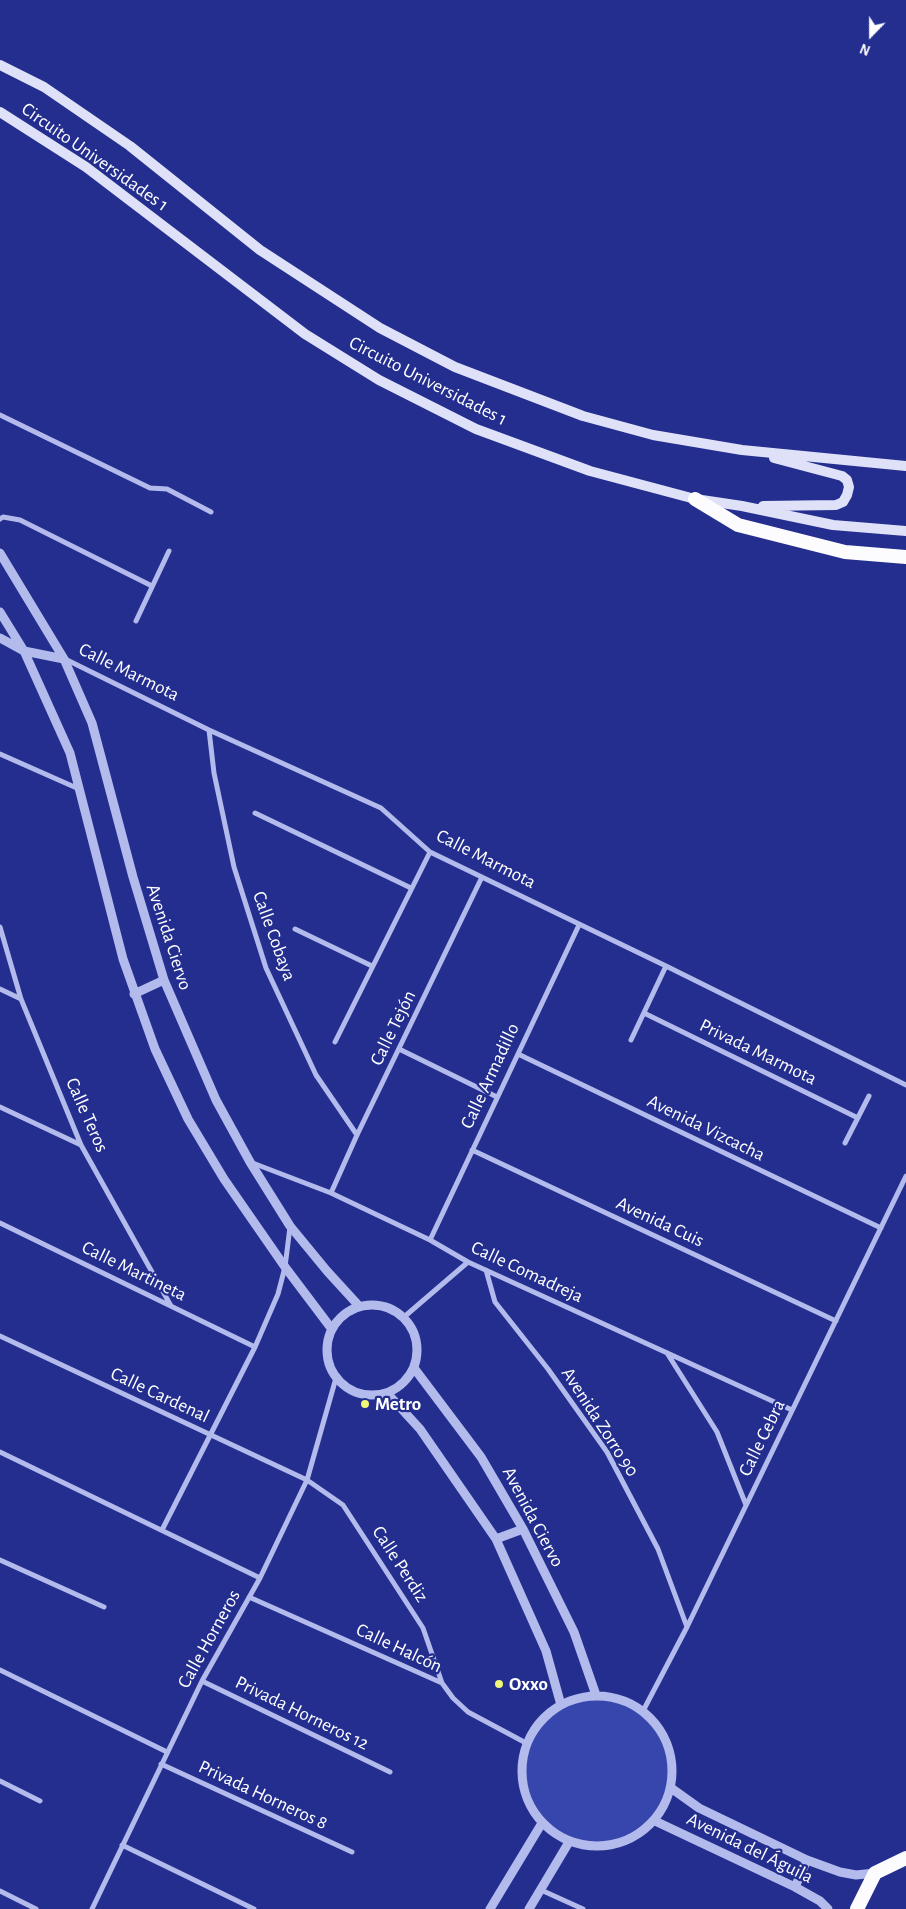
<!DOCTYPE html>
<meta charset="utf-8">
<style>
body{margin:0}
#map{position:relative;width:906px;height:1909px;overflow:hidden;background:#232e8f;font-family:"Alegreya Sans",sans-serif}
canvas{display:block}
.north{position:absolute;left:846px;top:10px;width:50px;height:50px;-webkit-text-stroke:4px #232e8f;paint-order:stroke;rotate:202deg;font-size:14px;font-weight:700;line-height:20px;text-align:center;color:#fff}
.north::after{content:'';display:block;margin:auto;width:18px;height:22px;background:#fff;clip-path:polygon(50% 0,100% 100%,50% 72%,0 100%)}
</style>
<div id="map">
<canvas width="906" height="1909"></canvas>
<div class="north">N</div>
</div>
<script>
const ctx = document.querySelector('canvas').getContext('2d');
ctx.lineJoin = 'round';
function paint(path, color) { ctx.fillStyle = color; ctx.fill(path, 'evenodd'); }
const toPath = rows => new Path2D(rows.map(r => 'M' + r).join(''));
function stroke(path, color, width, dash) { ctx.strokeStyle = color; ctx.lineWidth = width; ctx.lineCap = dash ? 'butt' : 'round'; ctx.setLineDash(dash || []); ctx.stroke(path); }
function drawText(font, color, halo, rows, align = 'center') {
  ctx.font = font + ' "Alegreya Sans",sans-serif'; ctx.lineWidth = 4.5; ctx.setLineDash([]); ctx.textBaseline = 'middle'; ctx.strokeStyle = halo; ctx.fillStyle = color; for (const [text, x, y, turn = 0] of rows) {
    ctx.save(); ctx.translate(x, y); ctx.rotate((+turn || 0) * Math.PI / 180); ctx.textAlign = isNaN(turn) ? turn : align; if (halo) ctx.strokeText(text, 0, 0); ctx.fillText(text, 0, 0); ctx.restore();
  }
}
paint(toPath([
 '522 1772a74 74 0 1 1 148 0a74 74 0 1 1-148 0Z'
]), '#3746ac');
stroke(toPath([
 [0,415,150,488,167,489,211,512],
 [0,519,3,517,20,520,152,586],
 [136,621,169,551],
 [65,659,209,730,381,808,430,852,666,966,906,1085],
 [209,730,214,773,234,867,266,968,316,1075,357,1135],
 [0,754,79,789],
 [255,813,411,888],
 [0,927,21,999,81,1145,171,1306],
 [295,929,372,966],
 [0,989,21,999],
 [644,1013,858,1118],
 [631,1040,666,966],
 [335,1042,430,852],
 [399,1049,497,1097],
 [518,1054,881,1228],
 [0,1107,81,1145],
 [845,1143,869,1096],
 [472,1150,836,1321],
 [250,1162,331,1193,430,1240,468,1262,792,1410],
 [331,1193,357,1135,482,877],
 [0,1223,255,1347],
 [430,1240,579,925],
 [486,1270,495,1302,548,1369,607,1452,658,1549,687,1627],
 [404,1317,468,1262],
 [0,1336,307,1480,343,1505,423,1628,442,1683],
 [667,1353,717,1432,746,1505],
 [0,1452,260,1578],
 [162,1530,255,1347,278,1294,285,1267,290,1227],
 [0,1560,104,1607],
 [249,1597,442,1683,453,1698,468,1712,526,1743],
 [0,1670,167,1752],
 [202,1681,390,1772],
 [643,1711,687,1627,906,1176],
 [161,1764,352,1852],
 [0,1781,40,1801],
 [122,1845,254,1909],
 [541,1890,583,1909],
 [0,1891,36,1909],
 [92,1909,202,1681,260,1578,307,1480,336,1378]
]), '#b3baec', 5);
stroke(toPath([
 [0,553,64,659,92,723,133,877,164,980,216,1100,250,1162,290,1226,327,1271,359,1306],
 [0,612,24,651,70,753,123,959,155,1049,188,1119,224,1179,285,1267,331,1328],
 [0,638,24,651,64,659],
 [134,994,164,980],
 '327 1350a45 45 0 1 1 90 0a45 45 0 1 1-90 0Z',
 [414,1368,481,1457,523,1529,574,1632,596,1695],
 [387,1393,420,1429,496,1539,546,1651,561,1705],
 [496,1539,523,1529],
 '522 1771a75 75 0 1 1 150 0a75 75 0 1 1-150 0Z',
 [671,1788,699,1808,807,1860,840,1872,856,1875,875,1873],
 [655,1821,795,1887,820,1901,828,1909],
 [795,1887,807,1860],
 [490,1909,542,1823],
 [529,1909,569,1842]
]), '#b3baec', 9);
stroke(toPath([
 [0,65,44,87,130,146,260,250,380,328,455,367,583,416,653,435,742,450,906,466],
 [0,112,86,167,305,334,379,380,476,429,590,471,695,499,742,506,833,525,906,531],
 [763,506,836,505,843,502,847,495,849,487,847,480,842,476,774,458]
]), '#dfe1f9', 10);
stroke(toPath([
 [695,499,738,525,845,552,906,557],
 [857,1909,875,1873,906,1858]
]), '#fcfcff', 14);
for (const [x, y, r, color] of [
 [365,1404,5,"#f1f776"],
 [499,1684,5,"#f1f776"]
]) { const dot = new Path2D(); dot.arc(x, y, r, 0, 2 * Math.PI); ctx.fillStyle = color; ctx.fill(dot); stroke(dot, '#232e8f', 2); }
drawText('19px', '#fff', '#232e8f', [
 ["Circuito Universidades 1",95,157,35],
 ["Circuito Universidades 1",428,381,27],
 ["Calle Marmota",129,672,26],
 ["Calle Marmota",486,859,27],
 ["Calle Cobaya",274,936,70],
 ["Avenida Ciervo",169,937,72],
 ["Calle Tejón",393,1028,-64],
 ["Privada Marmota",758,1052,26],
 ["Calle Armadillo",490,1076,-65],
 ["Calle Teros",87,1115,66],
 ["Avenida Vizcacha",706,1128,26],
 ["Avenida Cuis",660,1222,25],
 ["Calle Martineta",134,1271,26],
 ["Calle Comadreja",527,1272,25],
 ["Calle Cardenal",160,1395,25],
 ["Avenida Zorro 90",600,1422,57],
 ["Calle Cebra",762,1438,-64],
 ["Avenida Ciervo",533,1517,62],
 ["Calle Perdiz",400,1564,57],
 ["Calle Horneros",209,1639,-61],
 ["Calle Halcón",399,1648,25],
 ["Privada Horneros 12",302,1713,26],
 ["Privada Horneros 8",263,1795,25],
 ["Avenida del Águila",750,1848,26]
]);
drawText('bold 19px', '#fff', '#232e8f', [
 ["Metro",375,1404],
 ["Oxxo",509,1684]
], 'left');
</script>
